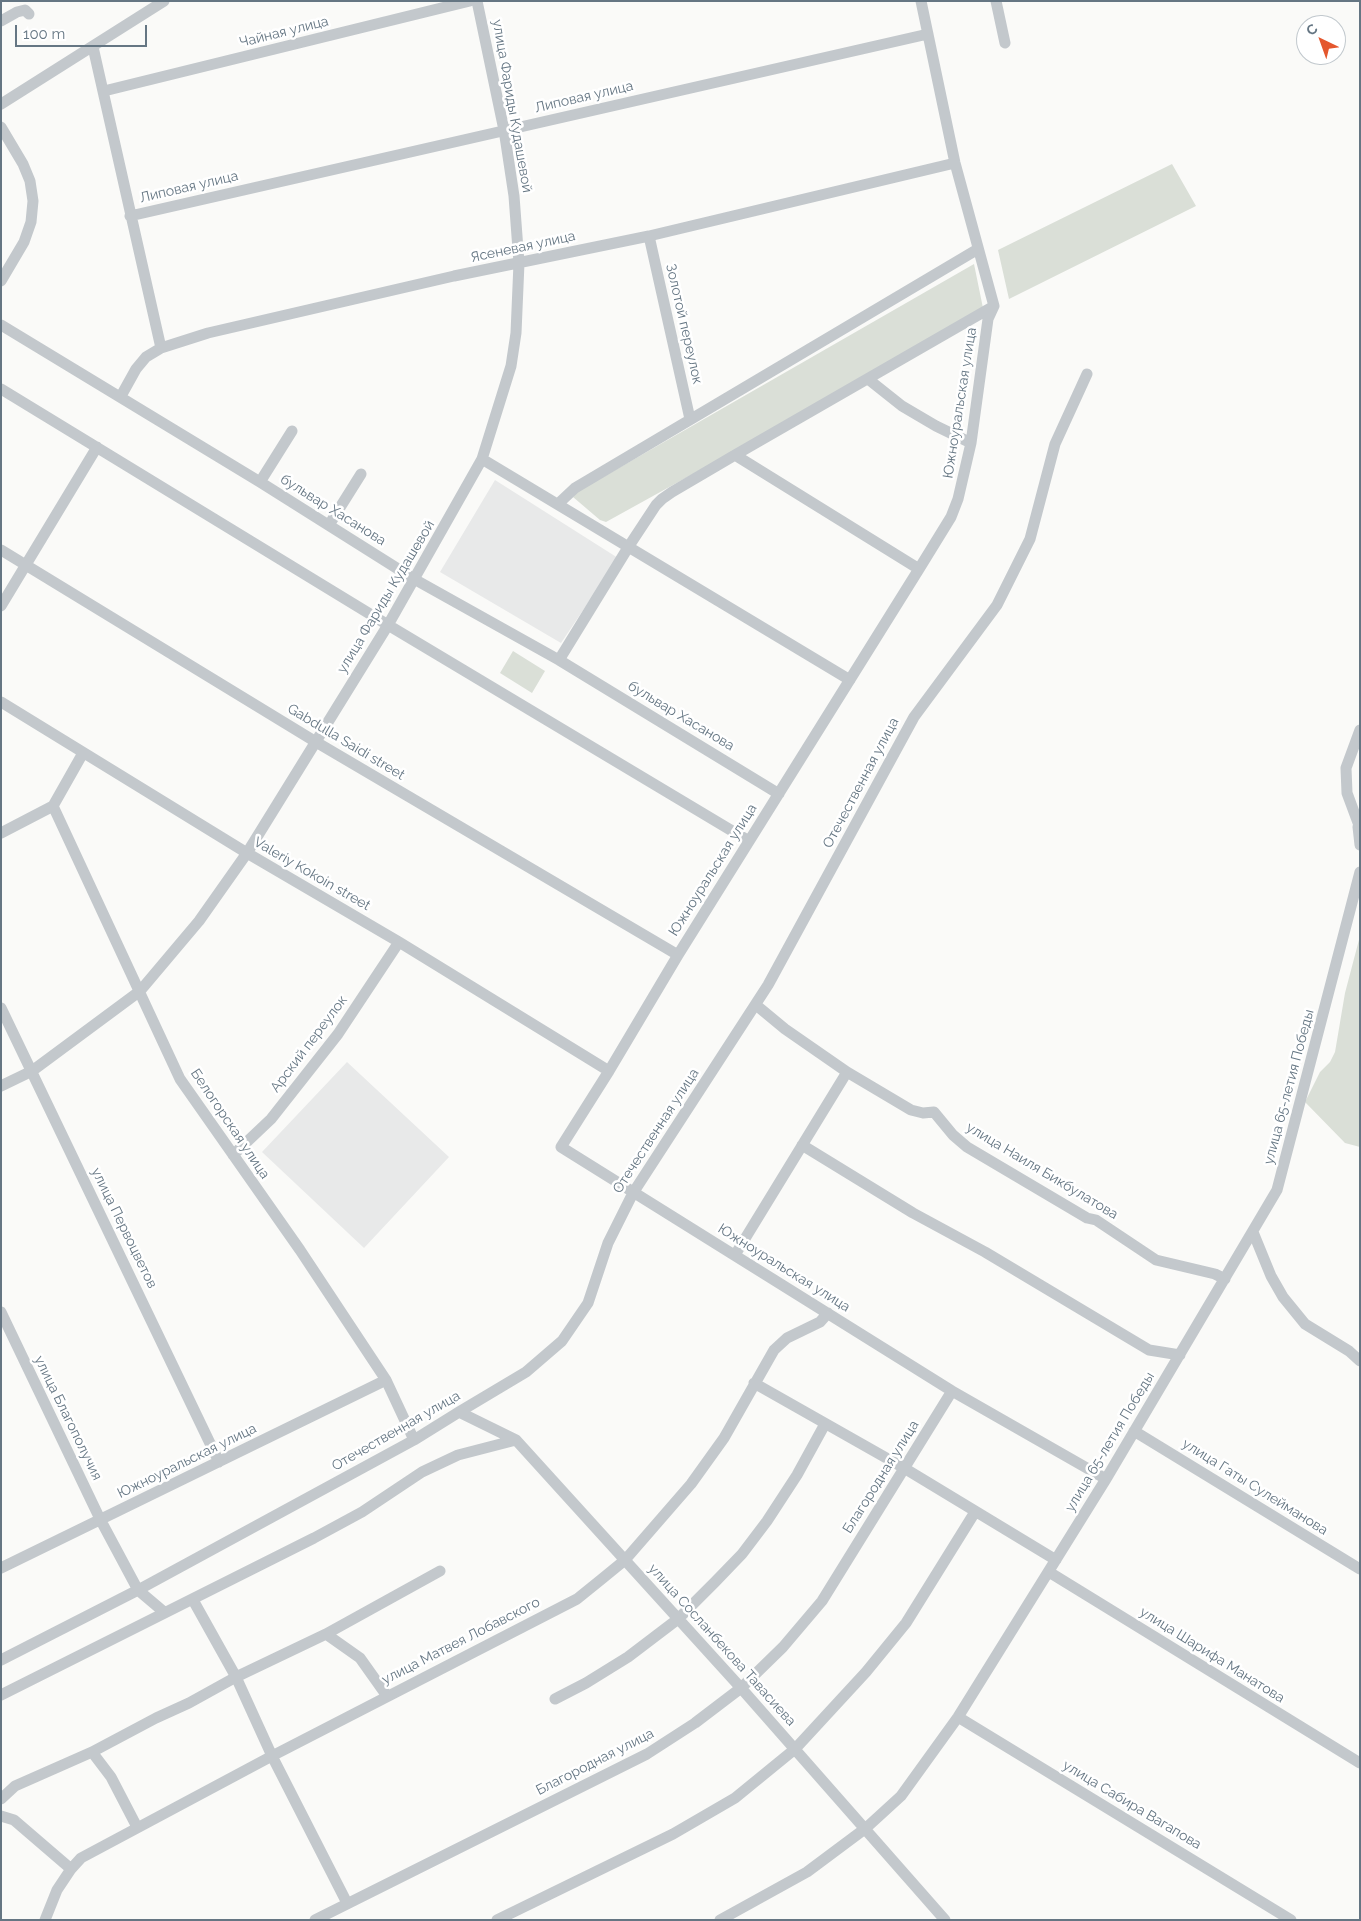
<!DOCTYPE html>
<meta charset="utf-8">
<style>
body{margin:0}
#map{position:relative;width:1361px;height:1921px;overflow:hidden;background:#fafaf8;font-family:Raleway,sans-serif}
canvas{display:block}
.frame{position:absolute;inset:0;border:2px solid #657683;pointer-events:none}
.north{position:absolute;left:1296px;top:15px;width:50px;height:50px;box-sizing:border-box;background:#fff;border:1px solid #c1c8cd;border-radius:50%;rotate:318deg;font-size:14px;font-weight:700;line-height:20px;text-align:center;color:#657683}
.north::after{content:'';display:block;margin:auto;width:18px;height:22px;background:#e4572e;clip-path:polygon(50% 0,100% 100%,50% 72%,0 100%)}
.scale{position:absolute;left:15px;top:25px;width:132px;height:22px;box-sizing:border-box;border:2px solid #657683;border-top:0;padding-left:6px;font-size:15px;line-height:18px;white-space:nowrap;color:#657683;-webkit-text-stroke:4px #fff;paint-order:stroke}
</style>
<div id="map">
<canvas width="1361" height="1921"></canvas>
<div class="frame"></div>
<div class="north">С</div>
<div class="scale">100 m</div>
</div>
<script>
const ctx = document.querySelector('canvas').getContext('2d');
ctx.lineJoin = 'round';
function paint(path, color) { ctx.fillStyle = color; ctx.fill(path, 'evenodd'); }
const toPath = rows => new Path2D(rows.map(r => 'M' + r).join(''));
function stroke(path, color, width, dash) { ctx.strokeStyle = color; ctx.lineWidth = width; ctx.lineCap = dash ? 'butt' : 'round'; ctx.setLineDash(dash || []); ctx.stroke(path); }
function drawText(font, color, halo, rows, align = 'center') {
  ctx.font = font + ' Raleway,sans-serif'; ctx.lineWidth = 5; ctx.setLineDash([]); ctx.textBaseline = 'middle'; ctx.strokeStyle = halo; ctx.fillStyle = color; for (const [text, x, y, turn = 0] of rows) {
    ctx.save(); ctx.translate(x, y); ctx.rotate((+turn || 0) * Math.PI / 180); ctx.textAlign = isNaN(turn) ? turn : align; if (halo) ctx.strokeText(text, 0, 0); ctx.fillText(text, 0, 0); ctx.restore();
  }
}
paint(toPath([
 [495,480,618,558,561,643,440,572],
 [347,1062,449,1157,364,1248,262,1152]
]), '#e8e9e9');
paint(toPath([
 [1172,164,1196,206,1009,299,998,250],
 [974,264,984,313,606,522,600,520,573,497,577,492],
 [513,651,545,671,532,693,500,673],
 [1360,936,1360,1147,1345,1143,1305,1102,1320,1072,1330,1062,1335,1052,1345,993]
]), '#dadfd7');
stroke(toPath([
 [921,1,955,163,994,306,988,319,971,443,958,499,951,517,919,569,678,955,609,1071,561,1147,952,1391,1106,1479],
 [996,1,1005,43],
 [1,21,17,12,25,10,29,14],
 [93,47,161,348],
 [104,91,470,1],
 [1,104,164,1],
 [1,127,23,164,30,181,33,201,31,222,24,242,1,281],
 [130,216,928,34],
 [649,236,690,419],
 [1,325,260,482,414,579,559,660,779,794],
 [868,379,902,406,936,426,971,443],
 [1,389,388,625,749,841],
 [121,396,136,369,146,357,161,348,208,333,454,276,649,236,955,163],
 [735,455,919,569],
 [482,459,850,680],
 [260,482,292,431],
 [559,503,575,488,978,249],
 [329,525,361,474],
 [1,550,316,742,678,955],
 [1,606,97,447],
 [559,660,629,546,656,505,662,499,672,492,735,455,994,306],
 [1,702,247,853,399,942,609,1071],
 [1360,730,1346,768,1347,793,1360,828],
 [53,806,180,1079,300,1250,386,1380,414,1440],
 [1358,827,1360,845],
 [1,833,53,806,83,753],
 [756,1005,785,1029,847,1072,911,1110,923,1113,934,1112,953,1135,967,1147,1087,1218,1096,1220,1156,1260,1215,1274,1225,1279],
 [1,1008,219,1462],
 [1,1086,32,1071,140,991,199,921,247,853,388,625,482,459,511,366,516,333,519,263,514,196,504,130,477,1],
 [802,1145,913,1213,985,1252,1149,1350,1180,1355],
 [233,1155,271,1119,338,1034,399,942],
 [1253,1232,1271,1276,1283,1297,1305,1324,1349,1351,1360,1361],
 [735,1255,847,1072],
 [1,1312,100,1519,138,1590,164,1612],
 [754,1383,904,1468,1056,1560],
 [459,1412,516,1440,741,1688,945,1920],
 [1134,1431,1360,1569],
 [1,1568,386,1380],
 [1049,1572,1360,1763],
 [193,1600,236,1677,272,1756,347,1903],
 [326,1634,440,1571],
 [1,1660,138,1590,414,1440,459,1412,526,1372,562,1341,588,1303,608,1243,633,1193,768,985,914,717,997,605,1030,539,1055,444,1087,374],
 [1,1695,314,1538,362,1512,422,1472,458,1455,516,1440],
 [555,1699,586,1683,628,1657,678,1619,715,1582,742,1554,767,1521,797,1475,825,1424],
 [958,1717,1291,1920],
 [92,1752,111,1777,137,1827],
 [1,1799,15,1786,92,1752,156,1718,189,1703,236,1677,326,1634,360,1658,387,1696],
 [1,1816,14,1820,71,1869],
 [45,1920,57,1890,71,1869,81,1858,272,1756,577,1599,603,1578,625,1560,691,1484,724,1438,774,1350,787,1338,820,1322,828,1313],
 [315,1920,647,1754,695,1723,741,1688,783,1647,822,1601,952,1391],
 [497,1920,673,1834,735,1798,795,1749,866,1672,906,1623,975,1512],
 [720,1920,807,1872,866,1828,901,1796,958,1717,1106,1479,1277,1190,1360,872]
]), '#c3c8cc', 11);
drawText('14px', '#657683', '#fff', [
 ["Чайная улица",284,32,-14],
 ["Липовая улица",584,97,-13],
 ["улица Фариды Кудашевой",512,106,80],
 ["Липовая улица",189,187,-13],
 ["Ясеневая улица",523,247,-12],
 ["Золотой переулок",684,324,77],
 ["Южноуральская улица",960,403,-81],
 ["бульвар Хасанова",333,510,32],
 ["улица Фариды Кудашевой",386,597,-59],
 ["бульвар Хасанова",681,716,31],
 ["Gabdulla Saidi street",346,742,31],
 ["Отечественная улица",861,783,-62],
 ["Южноуральская улица",713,870,-58],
 ["Valeriy Kokoin street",312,874,30],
 ["Арский переулок",309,1044,-53],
 ["улица 65-летия Победы",1289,1087,-75],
 ["Белогорская улица",230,1124,56],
 ["Отечественная улица",656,1131,-57],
 ["улица Наиля Бикбулатова",1042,1171,31],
 ["улица Первоцветов",124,1228,64],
 ["Южноуральская улица",784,1268,32],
 ["улица Благополучия",68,1418,64],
 ["Отечественная улица",396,1431,-30],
 ["улица 65-летия Победы",1110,1442,-59],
 ["Южноуральская улица",187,1461,-26],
 ["Благородная улица",881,1477,-58],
 ["улица Гаты Сулейманова",1255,1487,32],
 ["улица Матвея Лобавского",461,1641,-27],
 ["улица Сосланбекова Тавасиева",722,1645,48],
 ["улица Шарифа Манатова",1212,1655,32],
 ["Благородная улица",595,1762,-27],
 ["улица Сабира Вагапова",1132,1805,31]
]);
</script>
